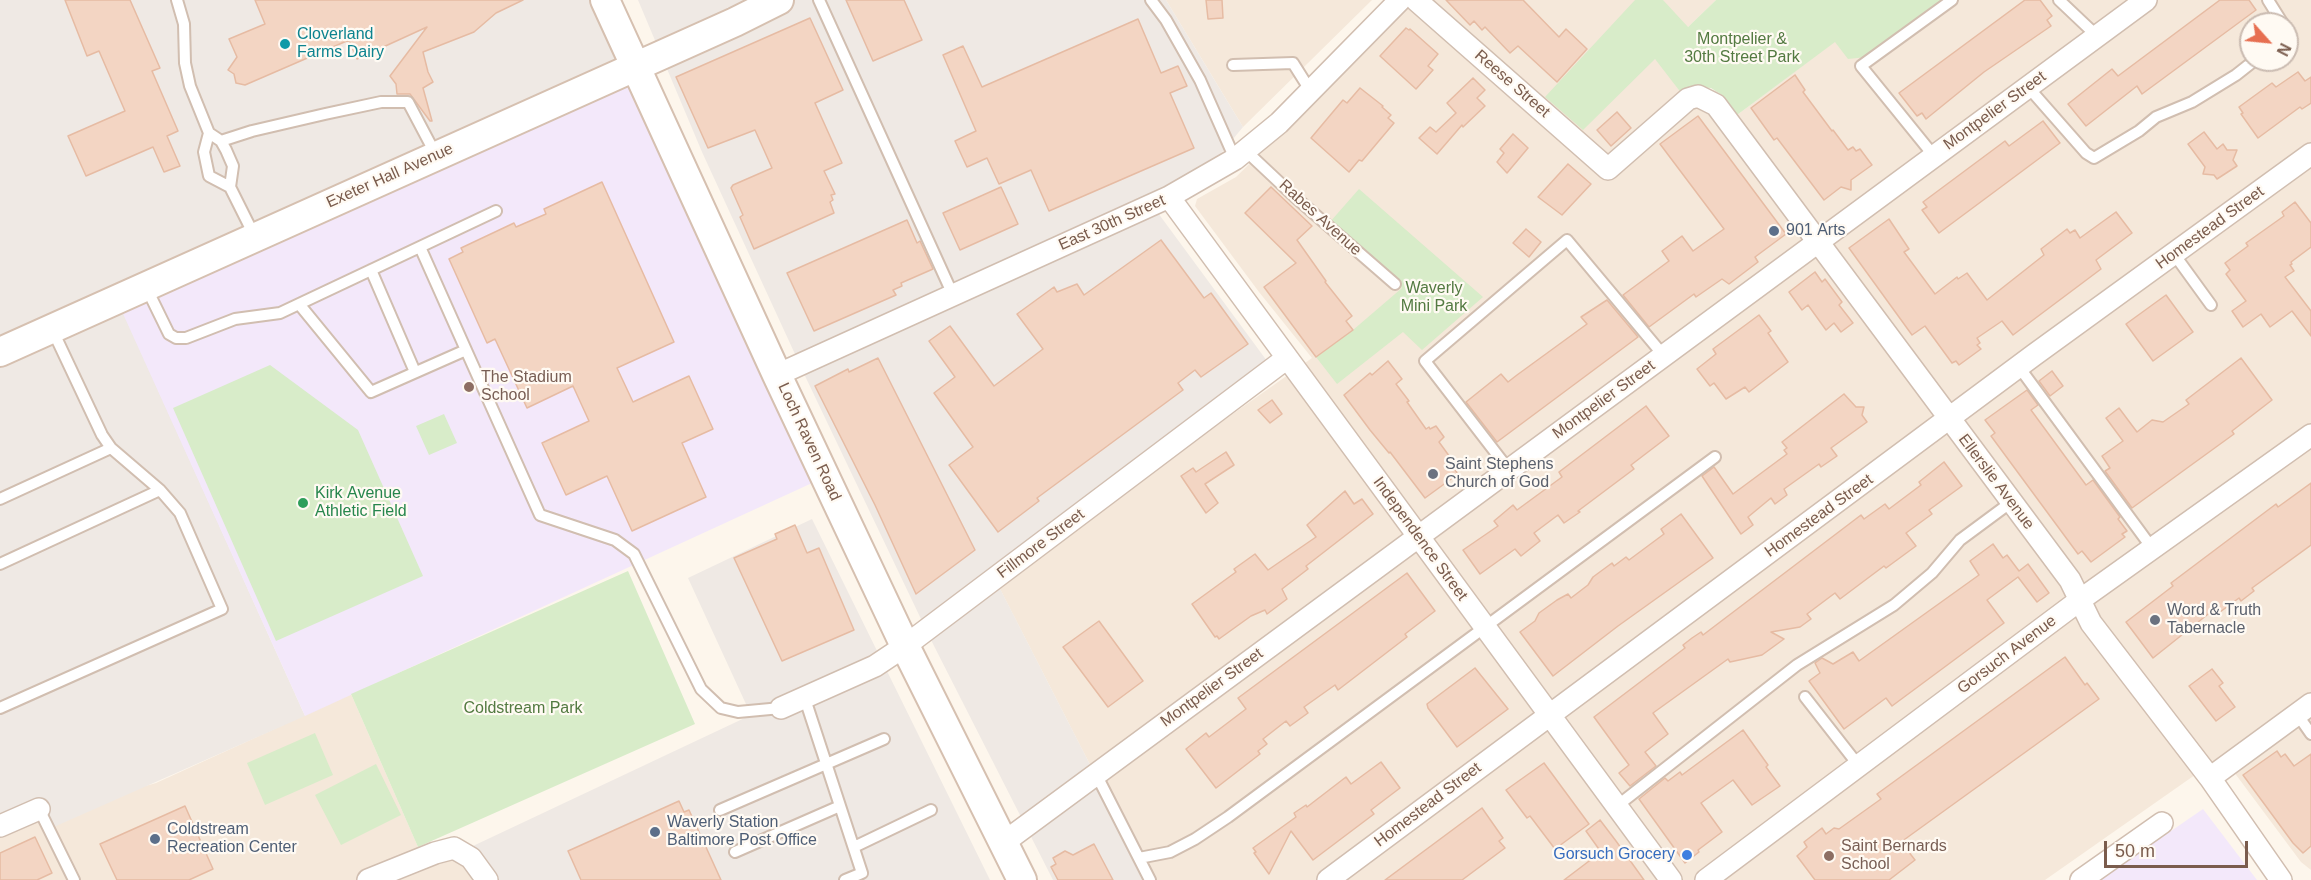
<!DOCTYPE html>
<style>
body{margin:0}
#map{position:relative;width:2311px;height:880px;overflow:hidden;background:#fdf6ec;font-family:Arial,sans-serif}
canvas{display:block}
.north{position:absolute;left:2239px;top:12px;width:60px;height:60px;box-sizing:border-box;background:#fffaf3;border:2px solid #cabbb1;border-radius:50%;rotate:117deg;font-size:16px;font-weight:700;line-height:24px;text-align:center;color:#7a5c4d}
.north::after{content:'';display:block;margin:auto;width:21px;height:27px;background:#e76f51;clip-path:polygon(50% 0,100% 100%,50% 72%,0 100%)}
.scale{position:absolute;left:2104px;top:841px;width:144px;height:27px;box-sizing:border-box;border:3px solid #7a5c4d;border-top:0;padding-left:8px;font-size:18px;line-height:21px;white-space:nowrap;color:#7a5c4d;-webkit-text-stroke:4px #fffaf3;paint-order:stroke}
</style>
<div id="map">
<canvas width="2311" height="880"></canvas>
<div class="north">N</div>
<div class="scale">50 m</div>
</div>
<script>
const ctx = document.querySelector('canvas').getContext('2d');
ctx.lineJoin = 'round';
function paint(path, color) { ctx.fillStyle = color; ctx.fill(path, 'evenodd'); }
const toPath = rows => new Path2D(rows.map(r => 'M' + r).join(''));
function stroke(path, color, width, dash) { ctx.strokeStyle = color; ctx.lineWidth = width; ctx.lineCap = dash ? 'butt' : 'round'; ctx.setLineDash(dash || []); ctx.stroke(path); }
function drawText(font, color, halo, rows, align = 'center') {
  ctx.font = font + ' Arial,sans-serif'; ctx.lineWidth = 4.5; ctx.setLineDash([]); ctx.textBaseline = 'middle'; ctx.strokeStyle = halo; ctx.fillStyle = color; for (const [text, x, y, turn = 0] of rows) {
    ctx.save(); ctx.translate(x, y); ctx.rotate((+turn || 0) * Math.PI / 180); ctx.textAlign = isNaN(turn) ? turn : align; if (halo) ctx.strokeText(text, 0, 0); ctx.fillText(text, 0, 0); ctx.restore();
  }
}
paint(toPath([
 [1166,0,1372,0,1243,127],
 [1416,0,1716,0,1655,59,1697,87,1717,91,1737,115,1835,41,1943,0,2311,0,2311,870,2301,862,2222,756,2045,880,1149,880,999,587,1210,430,1312,358,1259,292,1195,206,1197,199,1236,177],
 [2251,24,2287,24,2287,60,2251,60],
 [351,694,418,847,456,854,485,880,0,880,0,827,156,783]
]), '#f5e8da');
paint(toPath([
 [0,0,601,0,633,65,116,296,305,716,47,830,37,810,0,827],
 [638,0,1166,0,1243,127,1218,157,1147,198,1267,361,990,569,1149,880,1053,880,931,640,806,378,702,152],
 [812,519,990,880,485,880,456,854,751,715,688,578]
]), '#efe9e4');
paint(toPath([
 [633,65,823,478,305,716,115,296],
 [2203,809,2257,880,2100,880]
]), '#f3e8fa');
paint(toPath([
 [1635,0,1663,0,1688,27,1716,0,1943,0,1867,57,1848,59,1835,42,1737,115,1722,95,1711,88,1697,87,1682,94,1655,59,1583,130,1545,97],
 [1359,189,1483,297,1422,350,1403,332,1337,384,1316,357,1353,330,1402,288,1330,222],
 [270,365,358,430,423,576,276,641,173,408],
 [444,414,457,443,429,455,416,426],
 [628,571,695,724,418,847,351,694],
 [315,733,333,775,265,805,247,763],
 [376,764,401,815,341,845,315,795]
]), '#d8ecc9');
const building = toPath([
 [65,0,130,0,160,68,152,71,178,131,167,136,180,166,164,172,153,147,86,176,68,136,125,111,99,51,87,56,65,0],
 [255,0,523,0,496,13,474,32,423,52,428,72,433,82,423,88,432,121,430,121,410,94,397,94,396,84,390,76,427,27,357,59,349,40,245,85,236,83,234,74,228,70,237,57,229,39,265,24,255,0],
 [846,0,904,0,922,40,873,61,846,0],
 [1206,0,1222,0,1223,18,1208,19,1206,0],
 [1446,0,1523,0,1559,37,1566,29,1587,49,1557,82,1518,46,1510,53,1485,27,1482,30,1474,21,1470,25,1446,0],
 [2025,0,2040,0,2052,16,2047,20,2051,26,1984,72,1926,119,1922,113,1917,116,1899,93,2025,0],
 [2220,0,2249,0,2256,10,2142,94,2137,86,2086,126,2068,104,2112,69,2118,76,2220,0],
 [810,18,843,90,815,103,842,163,824,171,835,194,831,195,833,200,830,202,834,213,754,249,740,217,743,215,731,188,733,185,772,168,755,130,708,148,676,77,810,18],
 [1138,19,1161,73,1178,66,1187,86,1170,93,1194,148,1049,211,1031,170,999,184,987,158,967,167,955,141,976,131,943,55,963,46,982,87,1138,19],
 [1406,28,1409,30,1410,29,1438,54,1428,66,1433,70,1416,89,1380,56,1406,28],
 [2298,72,2305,81,2311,77,2311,103,2302,109,2300,107,2258,138,2241,114,2243,113,2239,107,2272,83,2276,87,2298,72],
 [1795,75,1805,90,1803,92,1832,131,1833,130,1848,150,1853,147,1856,151,1860,149,1872,165,1851,180,1851,190,1841,187,1824,200,1777,138,1774,140,1751,108,1795,75],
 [1473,78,1485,90,1477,98,1485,106,1463,127,1462,125,1437,154,1419,138,1430,127,1436,132,1456,113,1447,103,1473,78],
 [1360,88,1383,106,1382,107,1391,115,1388,118,1394,123,1362,161,1359,160,1349,172,1311,138,1343,100,1347,103,1360,88],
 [1617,112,1631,128,1611,146,1597,130,1617,112],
 [1698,116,1786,234,1755,257,1758,262,1729,284,1722,279,1696,297,1694,294,1649,327,1623,295,1669,261,1662,251,1682,236,1693,251,1724,229,1660,144,1698,116],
 [2043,121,2060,143,1939,233,1922,210,1927,207,1923,202,2005,141,2009,146,2043,121],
 [2204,132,2217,149,2223,144,2227,150,2237,150,2233,160,2237,166,2217,179,2214,175,2203,174,2205,167,2188,144,2204,132],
 [1513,134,1528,148,1507,173,1497,162,1504,153,1500,149,1513,134],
 [1568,164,1591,184,1562,215,1538,197,1568,164],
 [602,182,674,342,617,368,633,402,689,376,713,429,682,443,706,497,632,531,607,476,566,495,542,443,589,421,573,386,527,408,495,339,487,343,449,259,463,252,461,248,514,223,516,227,546,214,544,209,602,182],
 [1001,187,1018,224,960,250,943,213,1001,187],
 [1271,187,1312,226,1297,240,1326,281,1325,282,1352,316,1346,321,1353,330,1316,357,1264,287,1296,263,1245,213,1271,187],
 [2295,202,2311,223,2311,247,2291,262,2292,264,2290,265,2294,271,2285,277,2311,311,2311,336,2292,311,2270,327,2261,314,2243,327,2232,311,2246,301,2226,274,2230,270,2225,263,2248,246,2246,243,2284,216,2282,212,2295,202],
 [2116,212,2132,233,2096,260,2101,269,2013,335,2002,321,1977,338,1980,343,1977,345,1981,349,1959,365,1956,361,1952,363,1925,326,1912,335,1849,248,1889,219,1909,249,1904,252,1935,294,1957,277,1958,279,1967,273,1987,300,2044,255,2041,249,2067,229,2070,233,2075,230,2080,238,2116,212],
 [907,220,917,243,920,241,933,269,901,283,902,286,893,290,896,295,814,331,787,273,907,220],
 [1526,229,1541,242,1529,257,1513,243,1526,229],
 [1161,240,1204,298,1211,293,1248,344,1201,377,1195,370,1178,383,1183,390,1037,498,1039,501,998,532,949,465,973,447,934,393,955,377,929,341,950,326,994,386,1043,349,1017,314,1054,287,1057,292,1077,284,1084,295,1161,240],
 [1815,272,1822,282,1825,279,1842,302,1839,305,1853,323,1841,332,1834,323,1826,330,1808,305,1802,310,1789,292,1815,272],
 [2166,295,2193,332,2153,361,2126,324,2166,295],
 [1607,300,1638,337,1497,442,1466,402,1501,374,1508,382,1517,375,1587,324,1581,317,1607,300],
 [1759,315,1771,331,1768,333,1788,362,1749,392,1745,387,1726,399,1714,383,1710,386,1697,369,1716,354,1713,349,1759,315],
 [878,358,975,550,916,594,875,505,815,386,848,369,849,372,878,358],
 [2241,358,2272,400,2232,431,2234,434,2132,508,2105,471,2110,468,2102,456,2123,441,2106,418,2119,408,2137,432,2152,420,2163,422,2189,404,2186,400,2241,358],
 [1388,361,1402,379,1396,384,1409,401,1407,402,1426,429,1429,427,1430,429,1436,426,1444,437,1439,442,1455,464,1452,466,1458,474,1425,498,1390,452,1389,453,1370,430,1344,395,1370,373,1372,375,1388,361],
 [2052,371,2063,386,2050,396,2039,381,2052,371],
 [2027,390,2038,405,2031,410,2086,485,2093,480,2120,517,2118,519,2127,531,2122,534,2125,537,2091,562,2082,551,2078,554,1991,436,1995,433,1985,420,2027,390],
 [1844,394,1856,407,1864,407,1862,415,1867,422,1831,448,1837,456,1821,467,1819,464,1784,489,1787,495,1775,504,1771,498,1748,517,1753,525,1741,534,1702,476,1714,467,1733,494,1787,454,1784,450,1787,448,1782,442,1844,394],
 [1272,400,1282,414,1270,423,1258,410,1272,400],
 [1646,406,1669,436,1631,465,1634,469,1578,511,1580,512,1564,523,1558,515,1534,533,1540,541,1521,556,1515,549,1480,574,1463,550,1498,526,1494,521,1513,505,1517,510,1562,477,1559,472,1646,406],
 [1226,452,1234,465,1205,484,1218,503,1206,513,1181,476,1193,468,1196,472,1226,452],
 [1944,462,1962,486,1929,510,1932,514,1906,533,1916,546,1886,568,1884,566,1840,599,1835,593,1807,614,1811,619,1800,627,1771,632,1784,639,1762,655,1730,662,1728,659,1653,713,1668,734,1645,752,1656,766,1630,786,1619,773,1629,765,1594,717,1685,648,1683,645,1692,638,1701,632,1703,635,1861,515,1864,519,1885,504,1889,509,1921,485,1919,482,1944,462],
 [2311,483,2311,545,2252,588,2254,591,2241,601,2239,598,2220,612,2217,607,2153,658,2126,622,2173,586,2171,583,2276,504,2278,507,2311,483],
 [1345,491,1354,504,1362,499,1373,514,1306,566,1308,569,1282,589,1287,599,1267,614,1265,610,1251,616,1219,639,1217,636,1215,637,1192,604,1236,572,1234,569,1255,554,1268,570,1316,537,1307,525,1345,491],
 [1681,514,1713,558,1618,626,1553,676,1520,632,1535,621,1539,613,1557,600,1568,594,1571,598,1588,585,1593,577,1612,563,1614,566,1626,557,1629,560,1664,534,1661,529,1681,514],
 [795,525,807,553,819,548,854,630,782,661,734,558,777,539,775,534,795,525],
 [1993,544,2003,558,2007,555,2019,571,2028,564,2049,593,2037,602,2018,577,1987,600,2004,623,1892,706,1886,698,1844,729,1809,681,1820,673,1815,663,1822,658,1833,664,1853,652,1859,661,1979,575,1970,561,1993,544],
 [1407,573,1435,611,1405,634,1407,637,1338,690,1335,685,1304,707,1308,713,1290,726,1286,721,1263,739,1267,744,1258,751,1260,754,1216,788,1186,749,1206,733,1209,737,1246,709,1238,698,1407,573],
 [1099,621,1143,681,1108,707,1063,647,1099,621],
 [2065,657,2085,685,2087,683,2099,699,1901,842,1915,860,1889,880,1815,880,1797,856,1807,847,1804,842,1822,828,1826,834,1834,828,1839,829,1881,799,1877,794,2065,657],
 [1475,668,1508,709,1457,747,1428,708,1427,704,1475,668],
 [2212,669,2223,683,2219,686,2235,707,2216,721,2189,686,2212,669],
 [1743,730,1768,765,1766,767,1780,786,1752,805,1733,780,1701,803,1722,832,1698,850,1699,852,1685,863,1639,799,1665,778,1668,781,1680,772,1682,775,1743,730],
 [2277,751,2281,757,2285,754,2294,766,2311,754,2311,846,2303,853,2293,843,2243,775,2277,751],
 [1381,762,1400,788,1371,810,1374,814,1313,860,1291,831,1269,874,1254,853,1256,852,1253,848,1296,817,1294,813,1306,805,1307,807,1346,777,1351,784,1381,762],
 [1544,763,1589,824,1555,849,1530,816,1527,818,1506,790,1544,763],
 [679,801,684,812,689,810,721,880,581,880,568,851,679,801],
 [185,806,213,869,189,880,117,880,100,844,185,806],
 [1482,808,1503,838,1499,841,1505,848,1462,880,1385,880,1482,808],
 [1600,820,1616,841,1644,880,1564,880,1601,852,1586,831,1600,820],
 [35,837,52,873,37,880,0,880,0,853,35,837],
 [1094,844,1113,880,1058,880,1051,867,1056,864,1053,858,1065,851,1073,855,1094,844]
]);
paint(building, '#f3d5c3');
stroke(building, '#e6bba3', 1.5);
const lane = toPath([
 [177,0,184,24,185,63,190,86,209,133,221,141,226,150,233,166,230,187,255,237],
 [819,0,953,295],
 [1151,0,1166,20,1200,80,1235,159],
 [2059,0,2097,36],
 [2268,0,2283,24],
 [1233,65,1293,63,1310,90],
 [2028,87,2086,153,2094,158,2139,131,2156,117,2192,102,2236,75,2255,60],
 [209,133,204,152,209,176,230,187],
 [221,141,252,131,325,114,381,102,408,102,436,155],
 [1246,151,1295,197,1395,284],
 [1934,156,1861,66,1952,0],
 [2174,254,2211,305],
 [371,270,415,372],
 [146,287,169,334,176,338,186,338,235,319,280,313,496,211],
 [299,304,371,392,466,350,420,247],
 [466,350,540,515,615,540,634,554,701,689,721,708,738,712,781,708],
 [2019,367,2152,548],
 [1509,470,1425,361,1567,240,1664,356],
 [0,499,111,448],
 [0,564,160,490],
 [1805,697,1859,766],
 [805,699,862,873,845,880],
 [0,708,222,609,180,513,160,490,111,448,102,435,52,329],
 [2297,714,2311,734],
 [1096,774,1150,880],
 [1617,806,1797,665,1894,605,1932,573,1960,540,2010,503],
 [39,809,74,880],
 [720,810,884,739],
 [854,847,931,810],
 [735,852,840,806],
 [1139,858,1170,852,1195,839,1228,817,1715,457]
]);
const street = toPath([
 [1416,0,1608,169,1688,99,1698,96,1716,105,2070,580,2091,623,2210,778,2281,880],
 [1169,197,1671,880],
 [777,375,1169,197,1235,159,1279,123,1400,0],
 [781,708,875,666,905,646,1287,358],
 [2210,778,2311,704],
 [0,826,39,809],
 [1003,843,2146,0],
 [368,880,435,853,454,848,471,858,487,880],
 [1328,880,2034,355,2311,154],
 [1706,880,2080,600,2311,435],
 [2081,880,2162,823]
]);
const secondary = toPath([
 [605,0,777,375,905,646,1022,880],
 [0,352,735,22,779,0]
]);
stroke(lane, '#d1beb0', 14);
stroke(street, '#d1beb0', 24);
stroke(secondary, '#d6c0b0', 32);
stroke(lane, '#fff', 10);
stroke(street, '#fff', 21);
stroke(secondary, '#fff', 28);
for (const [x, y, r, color] of [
 [285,44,6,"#0f9aa8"],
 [1774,231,6,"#5c6f8a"],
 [469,387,6,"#8d6e63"],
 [1433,474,6,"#6b7280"],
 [303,503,6,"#2e9e5b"],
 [2155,620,6,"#6b7280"],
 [655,832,6,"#5c6f8a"],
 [155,839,6,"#5c6f8a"],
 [1687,855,6,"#3f7fe0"],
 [1829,856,6,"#8d6e63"]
]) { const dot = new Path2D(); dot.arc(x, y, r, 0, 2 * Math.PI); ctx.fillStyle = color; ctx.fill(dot); stroke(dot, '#fffaf3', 2); }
drawText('16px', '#0d838f', '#fffaf3', [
 ["Cloverland",297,35],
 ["Farms Dairy",297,53]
], 'left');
drawText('16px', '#537a41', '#fffaf3', [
 ["Montpelier &",1742,40],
 ["30th Street Park",1742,58],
 ["Waverly",1434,289],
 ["Mini Park",1434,307],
 ["Coldstream Park",523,709]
]);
drawText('16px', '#7a5c4d', '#fffaf3', [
 ["Reese Street",1512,84,41],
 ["Montpelier Street",1995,111,-36],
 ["Exeter Hall Avenue",390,176,-24],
 ["Rabes Avenue",1320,218,42],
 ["East 30th Street",1112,223,-24],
 ["Homestead Street",2210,228,-36],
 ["Montpelier Street",1604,400,-36],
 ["Loch Raven Road",809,442,65],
 ["Ellerslie Avenue",1996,482,53],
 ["Homestead Street",1819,516,-36],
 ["Independence Street",1420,539,54],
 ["Fillmore Street",1041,544,-37],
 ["Gorsuch Avenue",2007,655,-37],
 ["Montpelier Street",1212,688,-36],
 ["Homestead Street",1428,805,-37]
]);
drawText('16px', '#4e5e75', '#fffaf3', [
 ["901 Arts",1786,231],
 ["Waverly Station",667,823],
 ["Baltimore Post Office",667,841],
 ["Coldstream",167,830],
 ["Recreation Center",167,848]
], 'left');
drawText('16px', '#785e54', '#fffaf3', [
 ["The Stadium",481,378],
 ["School",481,396],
 ["Saint Bernards",1841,847],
 ["School",1841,865]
], 'left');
drawText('16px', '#5b616d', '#fffaf3', [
 ["Saint Stephens",1445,465],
 ["Church of God",1445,483],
 ["Word & Truth",2167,611],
 ["Tabernacle",2167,629]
], 'left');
drawText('16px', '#27864d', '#fffaf3', [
 ["Kirk Avenue",315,494],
 ["Athletic Field",315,512]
], 'left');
drawText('16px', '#366cbe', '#fffaf3', [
 ["Gorsuch Grocery",1675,855]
], 'right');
</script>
